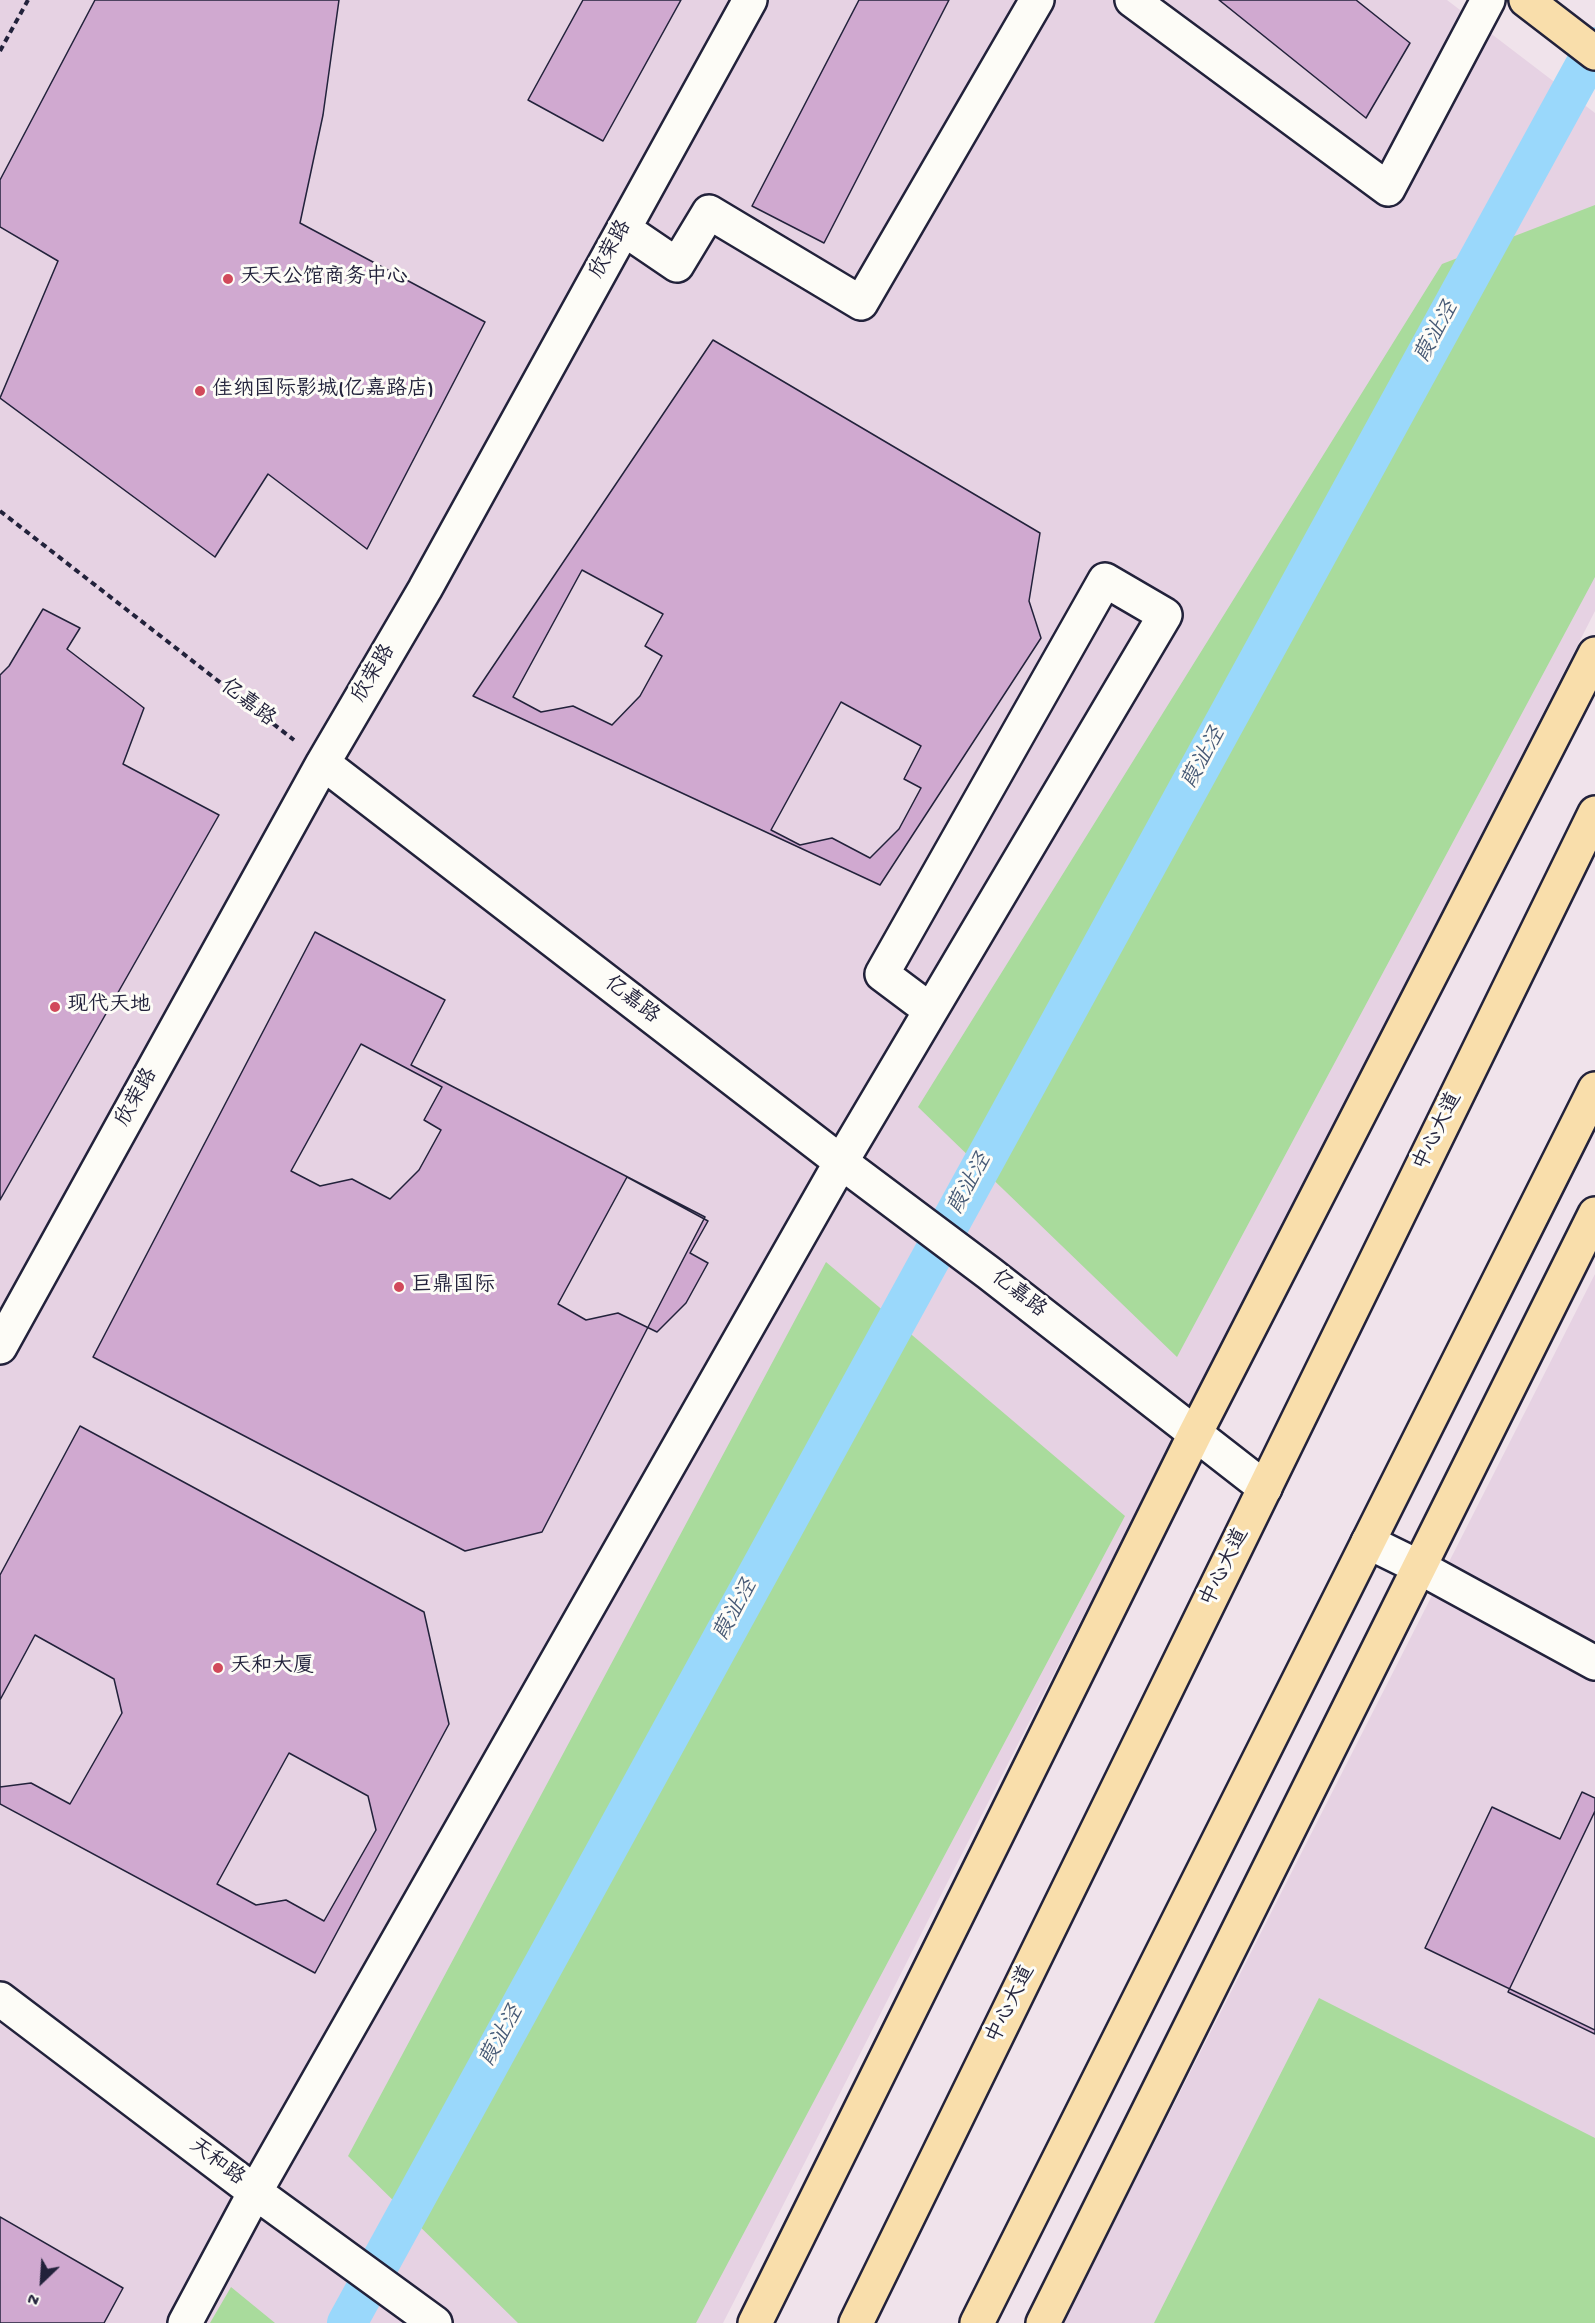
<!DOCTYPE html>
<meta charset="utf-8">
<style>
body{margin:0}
#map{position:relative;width:1595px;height:2323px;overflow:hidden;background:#f0e3eb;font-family:"Gochi Hand",sans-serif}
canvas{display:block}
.north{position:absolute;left:12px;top:2251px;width:60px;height:60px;-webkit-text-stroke:4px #fdfcf7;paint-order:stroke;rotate:205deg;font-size:16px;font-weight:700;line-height:24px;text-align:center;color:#22223b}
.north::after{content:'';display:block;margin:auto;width:21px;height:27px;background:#22223b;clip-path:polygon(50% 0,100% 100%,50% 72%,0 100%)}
</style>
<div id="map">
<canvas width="1595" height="2323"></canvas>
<div class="north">N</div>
</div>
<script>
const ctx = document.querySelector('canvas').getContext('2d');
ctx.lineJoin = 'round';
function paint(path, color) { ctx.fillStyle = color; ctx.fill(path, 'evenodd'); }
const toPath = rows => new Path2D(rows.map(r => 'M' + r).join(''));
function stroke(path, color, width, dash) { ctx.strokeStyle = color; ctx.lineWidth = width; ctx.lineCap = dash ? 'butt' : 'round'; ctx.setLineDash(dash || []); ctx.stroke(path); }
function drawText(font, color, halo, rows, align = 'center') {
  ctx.font = font + ' "Gochi Hand","LXGW WenKai TC",sans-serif'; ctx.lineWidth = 6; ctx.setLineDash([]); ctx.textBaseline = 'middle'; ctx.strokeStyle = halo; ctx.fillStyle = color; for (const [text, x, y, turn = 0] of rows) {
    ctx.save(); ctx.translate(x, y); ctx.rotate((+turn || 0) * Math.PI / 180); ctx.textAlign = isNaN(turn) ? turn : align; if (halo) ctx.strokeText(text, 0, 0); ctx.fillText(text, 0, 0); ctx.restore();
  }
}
paint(toPath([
 [0,0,1447,0,1595,113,1595,611,723,2323,0,2323],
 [1595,1274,1595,2323,1063,2323]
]), '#e6d2e3');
paint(toPath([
 [1595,205,1595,577,1177,1357,918,1107,1442,264],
 [826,1262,1125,1516,696,2323,518,2323,348,2156],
 [1319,1998,1595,2138,1595,2323,1154,2323],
 [231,2287,275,2323,210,2323]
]), '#a9db9c');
stroke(toPath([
 [347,2323,1595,47]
]), '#9ad8fb', 40);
const building = toPath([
 [95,0,339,0,323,115,300,223,485,322,367,549,268,474,215,557,0,398,58,261,0,227,0,180,95,0],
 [583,0,681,0,603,141,528,100,583,0],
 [859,0,949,0,824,243,752,206,859,0],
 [1219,0,1356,0,1410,43,1366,118,1219,0],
 [713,340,1040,533,1029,601,1041,638,880,885,473,696,713,340],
 [582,570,663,614,645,646,662,656,640,696,612,725,573,706,541,712,513,697,582,570],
 [43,609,80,628,67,649,144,708,123,764,219,815,0,1200,0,675,9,666,43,609],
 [841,702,921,746,904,779,921,788,899,829,870,858,832,838,800,845,771,830,841,702],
 [315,932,445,1000,411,1065,705,1217,542,1532,465,1551,93,1357,315,932],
 [361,1044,442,1087,424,1120,441,1130,419,1170,390,1199,352,1179,320,1186,291,1171,361,1044],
 [627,1177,708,1221,690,1253,708,1263,686,1303,657,1332,618,1313,586,1320,558,1304,627,1177],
 [80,1426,424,1612,449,1724,315,1973,0,1804,0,1575,80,1426],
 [35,1635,114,1679,122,1713,70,1804,31,1783,0,1787,0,1700,35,1635],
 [289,1753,368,1796,376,1830,324,1921,286,1900,256,1905,217,1884,289,1753],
 [1582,1792,1595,1798,1595,2030,1425,1948,1492,1807,1560,1839,1582,1792],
 [1595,1811,1595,2034,1508,1992,1595,1811],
 [0,2217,123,2288,104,2323,0,2323,0,2217]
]);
paint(building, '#d0a9d0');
stroke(building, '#22223b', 1.5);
const minor = toPath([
 [1132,0,1388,189,1488,0],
 [624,229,677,265,709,212,861,303,1037,0],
 [323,763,841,1162,989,1273,1265,1488],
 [0,1347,323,763,425,589,750,0],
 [1368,1542,1419,1567,1595,1663],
 [0,1999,255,2192,435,2323],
 [185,2323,255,2192,841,1162,1165,615,1105,580,882,974,930,1010]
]);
const major = toPath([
 [1526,0,1595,53],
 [755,2323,1195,1434,1595,654],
 [856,2323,1595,813],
 [977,2323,1595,1089],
 [1043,2323,1595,1214]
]);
stroke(minor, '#22223b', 38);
stroke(major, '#22223b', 38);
stroke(toPath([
 [0,51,28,0],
 [0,511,294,740]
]), '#22223b', 4, [6, 4.5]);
stroke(minor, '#fdfcf7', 33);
stroke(major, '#f9deab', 33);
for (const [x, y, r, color] of [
 [228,279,6,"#d1495b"],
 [200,391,6,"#d1495b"],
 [55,1007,6,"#d1495b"],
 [399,1287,6,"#d1495b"],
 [218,1668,6,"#d1495b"]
]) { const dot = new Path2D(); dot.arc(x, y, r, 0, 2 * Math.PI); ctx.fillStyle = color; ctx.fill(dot); stroke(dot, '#fdfcf7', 2); }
drawText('21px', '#22223b', '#fdfcf7', [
 ["欣荣路",612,250,-61],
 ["欣荣路",375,674,-59],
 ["亿嘉路",247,704,38],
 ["亿嘉路",631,1001,38],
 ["欣荣路",138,1098,-61],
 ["中心大道",1439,1132,-64],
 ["亿嘉路",1018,1295,38],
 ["中心大道",1226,1568,-64],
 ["中心大道",1012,2005,-64],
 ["天和路",216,2163,37]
]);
drawText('21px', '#22223b', '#fdfcf7', [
 ["天天公馆商务中心",240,279],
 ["佳纳国际影城(亿嘉路店)",212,391],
 ["现代天地",67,1007],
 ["巨鼎国际",411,1287],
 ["天和大厦",230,1668]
], 'left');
drawText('italic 22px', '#465975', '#fdfcf7', [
 ["葭沚泾",1438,333,-61],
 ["葭沚泾",1205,759,-61],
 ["葭沚泾",971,1185,-61],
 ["葭沚泾",737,1611,-61],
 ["葭沚泾",503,2037,-61]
]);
</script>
